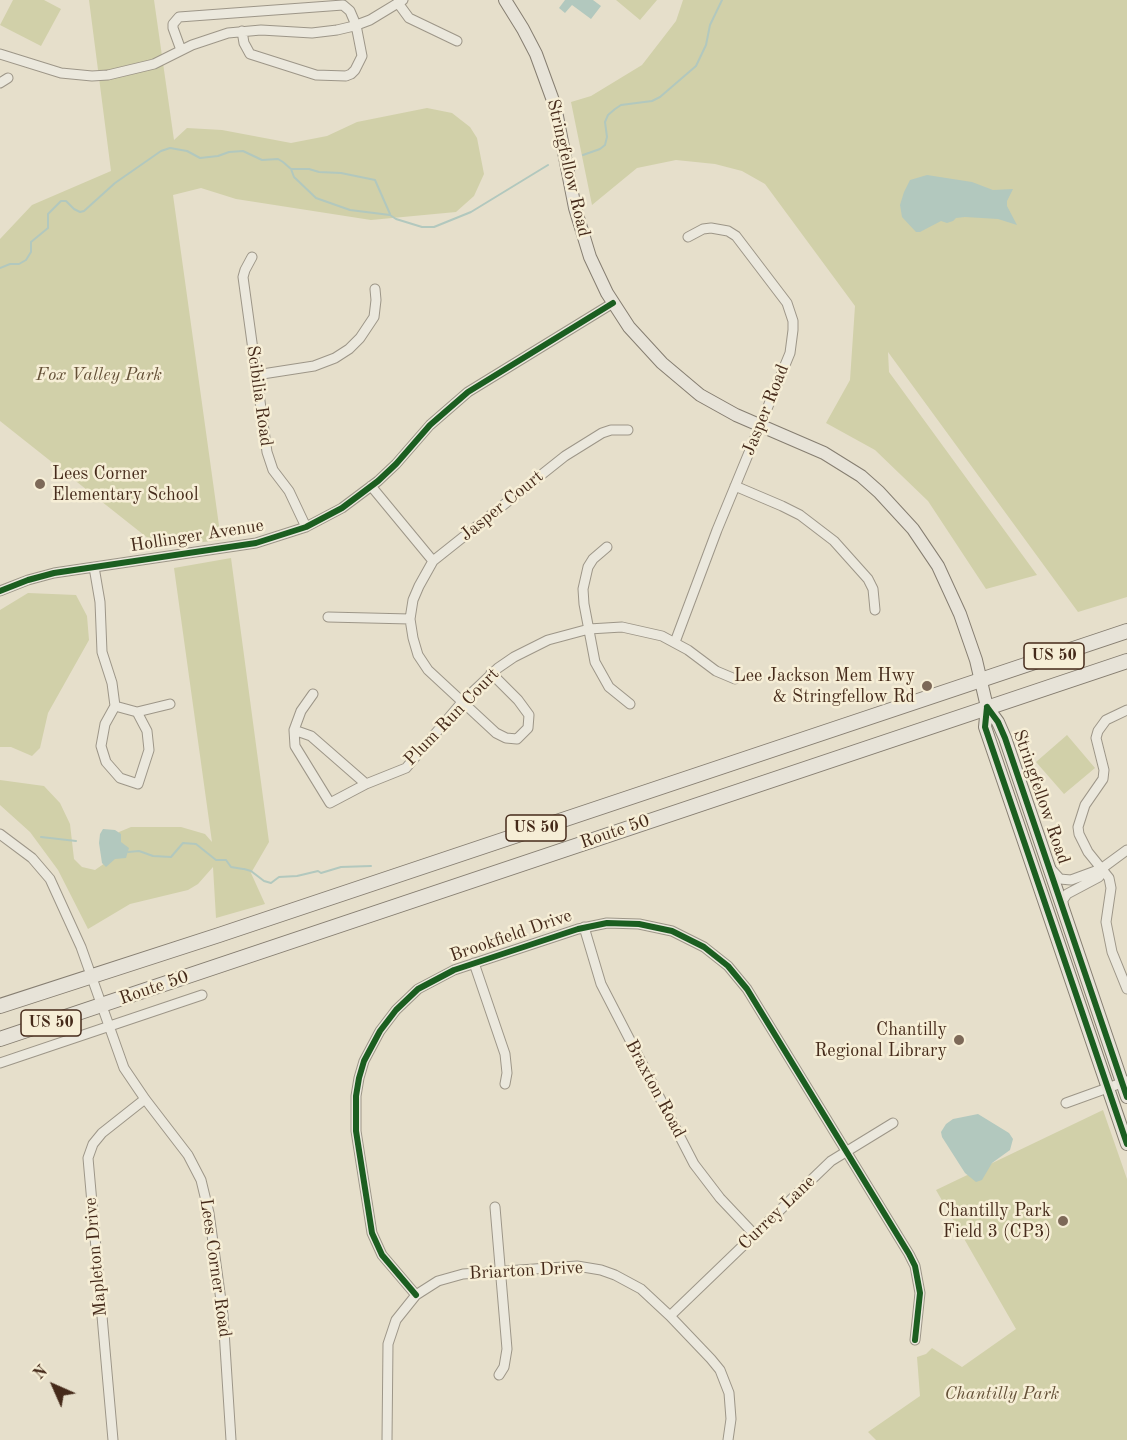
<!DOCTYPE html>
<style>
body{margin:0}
#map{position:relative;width:1127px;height:1440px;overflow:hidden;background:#e6dfcb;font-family:"Old Standard TT",serif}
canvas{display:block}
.north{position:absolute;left:24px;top:1356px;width:60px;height:60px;-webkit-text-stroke:4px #f6eed6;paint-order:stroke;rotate:315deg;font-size:16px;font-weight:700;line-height:24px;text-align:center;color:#452a1a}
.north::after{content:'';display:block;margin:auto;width:21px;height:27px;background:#452a1a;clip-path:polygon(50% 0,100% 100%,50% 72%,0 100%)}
</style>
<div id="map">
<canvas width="1127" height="1440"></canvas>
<div class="north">N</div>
</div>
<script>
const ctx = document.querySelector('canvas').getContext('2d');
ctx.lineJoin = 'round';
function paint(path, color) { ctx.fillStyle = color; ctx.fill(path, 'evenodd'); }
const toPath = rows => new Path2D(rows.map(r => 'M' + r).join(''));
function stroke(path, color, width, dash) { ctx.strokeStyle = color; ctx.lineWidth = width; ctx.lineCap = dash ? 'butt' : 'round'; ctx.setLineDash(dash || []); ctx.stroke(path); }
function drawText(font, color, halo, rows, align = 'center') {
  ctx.font = font + ' "Old Standard TT",serif'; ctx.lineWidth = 5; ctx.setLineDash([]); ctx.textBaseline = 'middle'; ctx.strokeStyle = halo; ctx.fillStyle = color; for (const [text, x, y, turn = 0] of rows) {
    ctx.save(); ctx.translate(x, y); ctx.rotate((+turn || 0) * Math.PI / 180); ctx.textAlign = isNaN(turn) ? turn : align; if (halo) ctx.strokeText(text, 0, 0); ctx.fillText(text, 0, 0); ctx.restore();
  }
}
paint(toPath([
 [13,0,44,0,61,9,41,46,0,25],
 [89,0,154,0,174,140,187,128,222,130,291,143,327,136,357,122,427,108,452,113,470,127,477,138,484,174,474,196,456,212,371,220,236,199,201,188,173,195,221,540,159,547,0,421,0,239,32,205,111,171],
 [616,0,657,0,640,20],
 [683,0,1127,0,1127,597,1078,612,888,352,889,372,1037,575,986,589,928,501,875,450,826,423,850,380,855,306,765,184,742,171,715,164,676,160,637,168,592,205,571,102,591,96,642,65,676,21],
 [231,558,269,842,251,873,265,904,216,918,213,867,198,884,188,890,130,904,88,929,58,870,30,832,0,805,0,780,44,786,60,803,70,824,74,859,82,867,95,870,105,863,111,840,119,832,131,827,181,827,205,834,212,842,174,568],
 [28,593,76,595,87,616,89,640,48,713,40,748,32,756,11,747,0,747,0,610],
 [1067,735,1095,768,1064,794,1036,762],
 [1103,1110,1127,1179,1127,1440,876,1440,868,1432,920,1396,917,1357,926,1354,932,1348,962,1367,1016,1329,936,1190]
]), '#d1d0a9');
paint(toPath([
 [565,0,593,0,601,6,591,19,572,5,565,13,559,8],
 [927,175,972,182,993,190,1013,189,1007,201,1007,206,1017,225,998,219,965,217,956,218,953,221,947,223,941,221,920,232,916,232,902,217,900,205,904,192,910,180],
 [103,829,115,830,121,834,121,842,129,848,126,858,115,859,106,867,102,863,99,843,100,834],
 [978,1114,1009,1133,1013,1139,1010,1150,992,1163,982,1180,976,1182,965,1173,942,1137,941,1132,946,1124,953,1119]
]), '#b2c8be');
stroke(toPath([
 [583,155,600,149,605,145,607,137,605,122,608,115,615,109,621,105,652,101,660,97,696,66,706,45,710,25,722,0],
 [291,169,309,169,319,172,341,173,375,180,390,214],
 [0,268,10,264,19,264,26,260,31,252,31,242,48,228,48,214,61,201,66,201,74,209,80,212,84,211,115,183,161,151,170,148,187,151,200,158,218,156,229,152,243,151,262,160,278,159,283,162,291,169,294,177,316,198,350,210,390,215,396,219,422,227,434,227,471,212,548,165],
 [41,837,76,841],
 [128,852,139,851,153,856,171,857,183,843,196,844,216,860,226,860,231,867,243,869],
 [244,869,251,871,264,881,271,883,279,877,297,876,318,871,321,873,341,867,371,866]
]), '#b2c8be', 2);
const minor = toPath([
 [398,3,409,18,457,41],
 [181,50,173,28,173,24,179,17,343,5,350,11,356,25,362,56,355,70,351,74,346,76,316,75,250,54,244,43,242,31],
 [0,54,61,73,92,76,108,75,154,64,192,45,228,33,261,30,312,33,337,30,354,26,370,20,403,0],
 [0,83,8,78],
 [252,257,245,270,243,277,267,452,273,470,289,491,306,527],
 [256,375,314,366,335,358,349,349,360,338,374,317,376,300,375,289],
 [371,486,433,561],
 [735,486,782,506,800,515,834,541,868,579,873,589,875,610],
 [607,547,593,559,588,567,583,589,584,604,595,662,609,687,630,704],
 [94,567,100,602,102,652,112,683,115,706,105,724,101,746,106,762,120,778,138,784,149,750,147,731,137,712,115,706],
 [0,591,28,580,54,573,256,543,306,527,342,508,378,481,396,464,430,425,468,392,613,303],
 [328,617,410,619],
 [675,642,717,530,790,353,793,330,793,321,787,303,736,236,728,231,711,228,703,229,688,237],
 [491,673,518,700,529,715,528,728,517,739,506,738,496,733,428,670,418,655,413,638,410,619,413,600,419,586,433,561,565,456,602,433,611,430,628,430],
 [1127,710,1106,720,1098,731,1096,738,1104,770,1103,779,1085,805,1078,827,1079,834,1088,852,1109,878,1111,888,1106,922,1112,952,1127,989],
 [137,712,170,704],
 [294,730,301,711,313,694],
 [366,784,330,803,295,746,294,730,311,736,366,784,406,768,463,701,498,668,514,657,548,640,589,629,622,627,662,636,688,650,716,671,735,679],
 [0,834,32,858,50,879,81,947,124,1068,145,1099,188,1155,201,1180,209,1213,223,1315,231,1440],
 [1051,869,1060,879,1071,880,1101,869,1127,850],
 [1063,906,1063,900,1067,894,1099,877,1101,869],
 [584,927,601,984,694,1164,720,1198,754,1234],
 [474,963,505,1054,507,1073,505,1084],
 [0,1063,202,995],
 [1066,1103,1127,1081],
 [495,1207,507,1349,504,1367,499,1375],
 [416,1295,382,1255,372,1233,356,1131,356,1096,359,1078,364,1061,380,1031,396,1010,418,989,454,970,578,929,607,923,639,924,672,931,704,947,728,966,747,989,909,1254,915,1266,920,1293,915,1340],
 [670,1316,831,1161,893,1123],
 [113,1440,88,1158,93,1144,102,1133,145,1099],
 [387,1440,388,1344,396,1320,416,1295,438,1281,463,1274,577,1266,601,1270,615,1275,641,1289,670,1316,711,1359,720,1370,729,1393,731,1419,728,1440]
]);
const major = toPath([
 [505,0,523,29,536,54,555,106,575,208,590,257,607,293,629,327,662,363,700,395,736,415,824,453,861,476,879,492,913,529,938,566,960,614,976,660,987,707,985,727,1127,1144],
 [987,707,998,722,1005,738,1127,1097]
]);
const highway = toPath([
 [0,1006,219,935,1127,631],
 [0,1039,1127,661]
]);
stroke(minor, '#9d9688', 11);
stroke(major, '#867e71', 14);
stroke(highway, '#867e71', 16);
stroke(minor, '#ebe8dd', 9);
stroke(major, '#e7e3d8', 12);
stroke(highway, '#e7e3d8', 14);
stroke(toPath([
 [0,591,28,580,54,573,256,543,306,527,342,508,378,481,396,464,430,425,468,392,613,303],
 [987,707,985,727,1127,1144],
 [987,707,998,722,1005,738,1127,1097],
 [416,1295,382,1255,372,1233,356,1131,356,1096,359,1078,364,1061,380,1031,396,1010,418,989,454,970,578,929,607,923,639,924,672,931,704,947,728,966,747,989,909,1254,915,1266,920,1293,915,1340]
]), '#1b5e20', 6);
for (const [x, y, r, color] of [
 [40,484,6,"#7d6958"],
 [927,686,6,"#7d6958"],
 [959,1040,6,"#7d6958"],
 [1063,1221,6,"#7d6958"]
]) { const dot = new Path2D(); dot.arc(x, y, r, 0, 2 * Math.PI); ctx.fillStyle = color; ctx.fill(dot); stroke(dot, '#f6eed6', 2); }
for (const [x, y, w] of [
 [1054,656,60],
 [536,828,60],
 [51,1023,60]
]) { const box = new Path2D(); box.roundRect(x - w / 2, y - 13, w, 26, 4.5); ctx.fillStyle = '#f6eed6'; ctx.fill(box); stroke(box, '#452a1a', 1.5); }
drawText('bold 16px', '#452a1a', null, [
 ["US 50",1054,656],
 ["US 50",536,828],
 ["US 50",51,1023]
]);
drawText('18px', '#452a1a', '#f6eed6', [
 ["Stringfellow Road",568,168,77],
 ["Scibilia Road",259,396,82],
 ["Jasper Road",766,410,-68],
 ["Jasper Court",502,506,-39],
 ["Hollinger Avenue",197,536,-9],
 ["Plum Run Court",452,717,-46],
 ["Stringfellow Road",1041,797,71],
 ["Route 50",615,832,-19],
 ["Brookfield Drive",511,936,-19],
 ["Route 50",154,988,-19],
 ["Braxton Road",655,1089,62],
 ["Currey Lane",777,1213,-44],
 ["Mapleton Drive",96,1257,-95],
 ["Lees Corner Road",215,1268,82],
 ["Briarton Drive",526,1271,-3]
]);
drawText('italic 18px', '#645037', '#f6eed6', [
 ["Fox Valley Park",99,375],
 ["Chantilly Park",1002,1394]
]);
drawText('18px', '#452a1a', '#f6eed6', [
 ["Lees Corner",52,474,"left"],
 ["Elementary School",52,495,"left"],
 ["Lee Jackson Mem Hwy",915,676],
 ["& Stringfellow Rd",915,697],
 ["Chantilly",947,1030],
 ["Regional Library",947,1051],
 ["Chantilly Park",1051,1211],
 ["Field 3 (CP3)",1051,1232]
], 'right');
</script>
